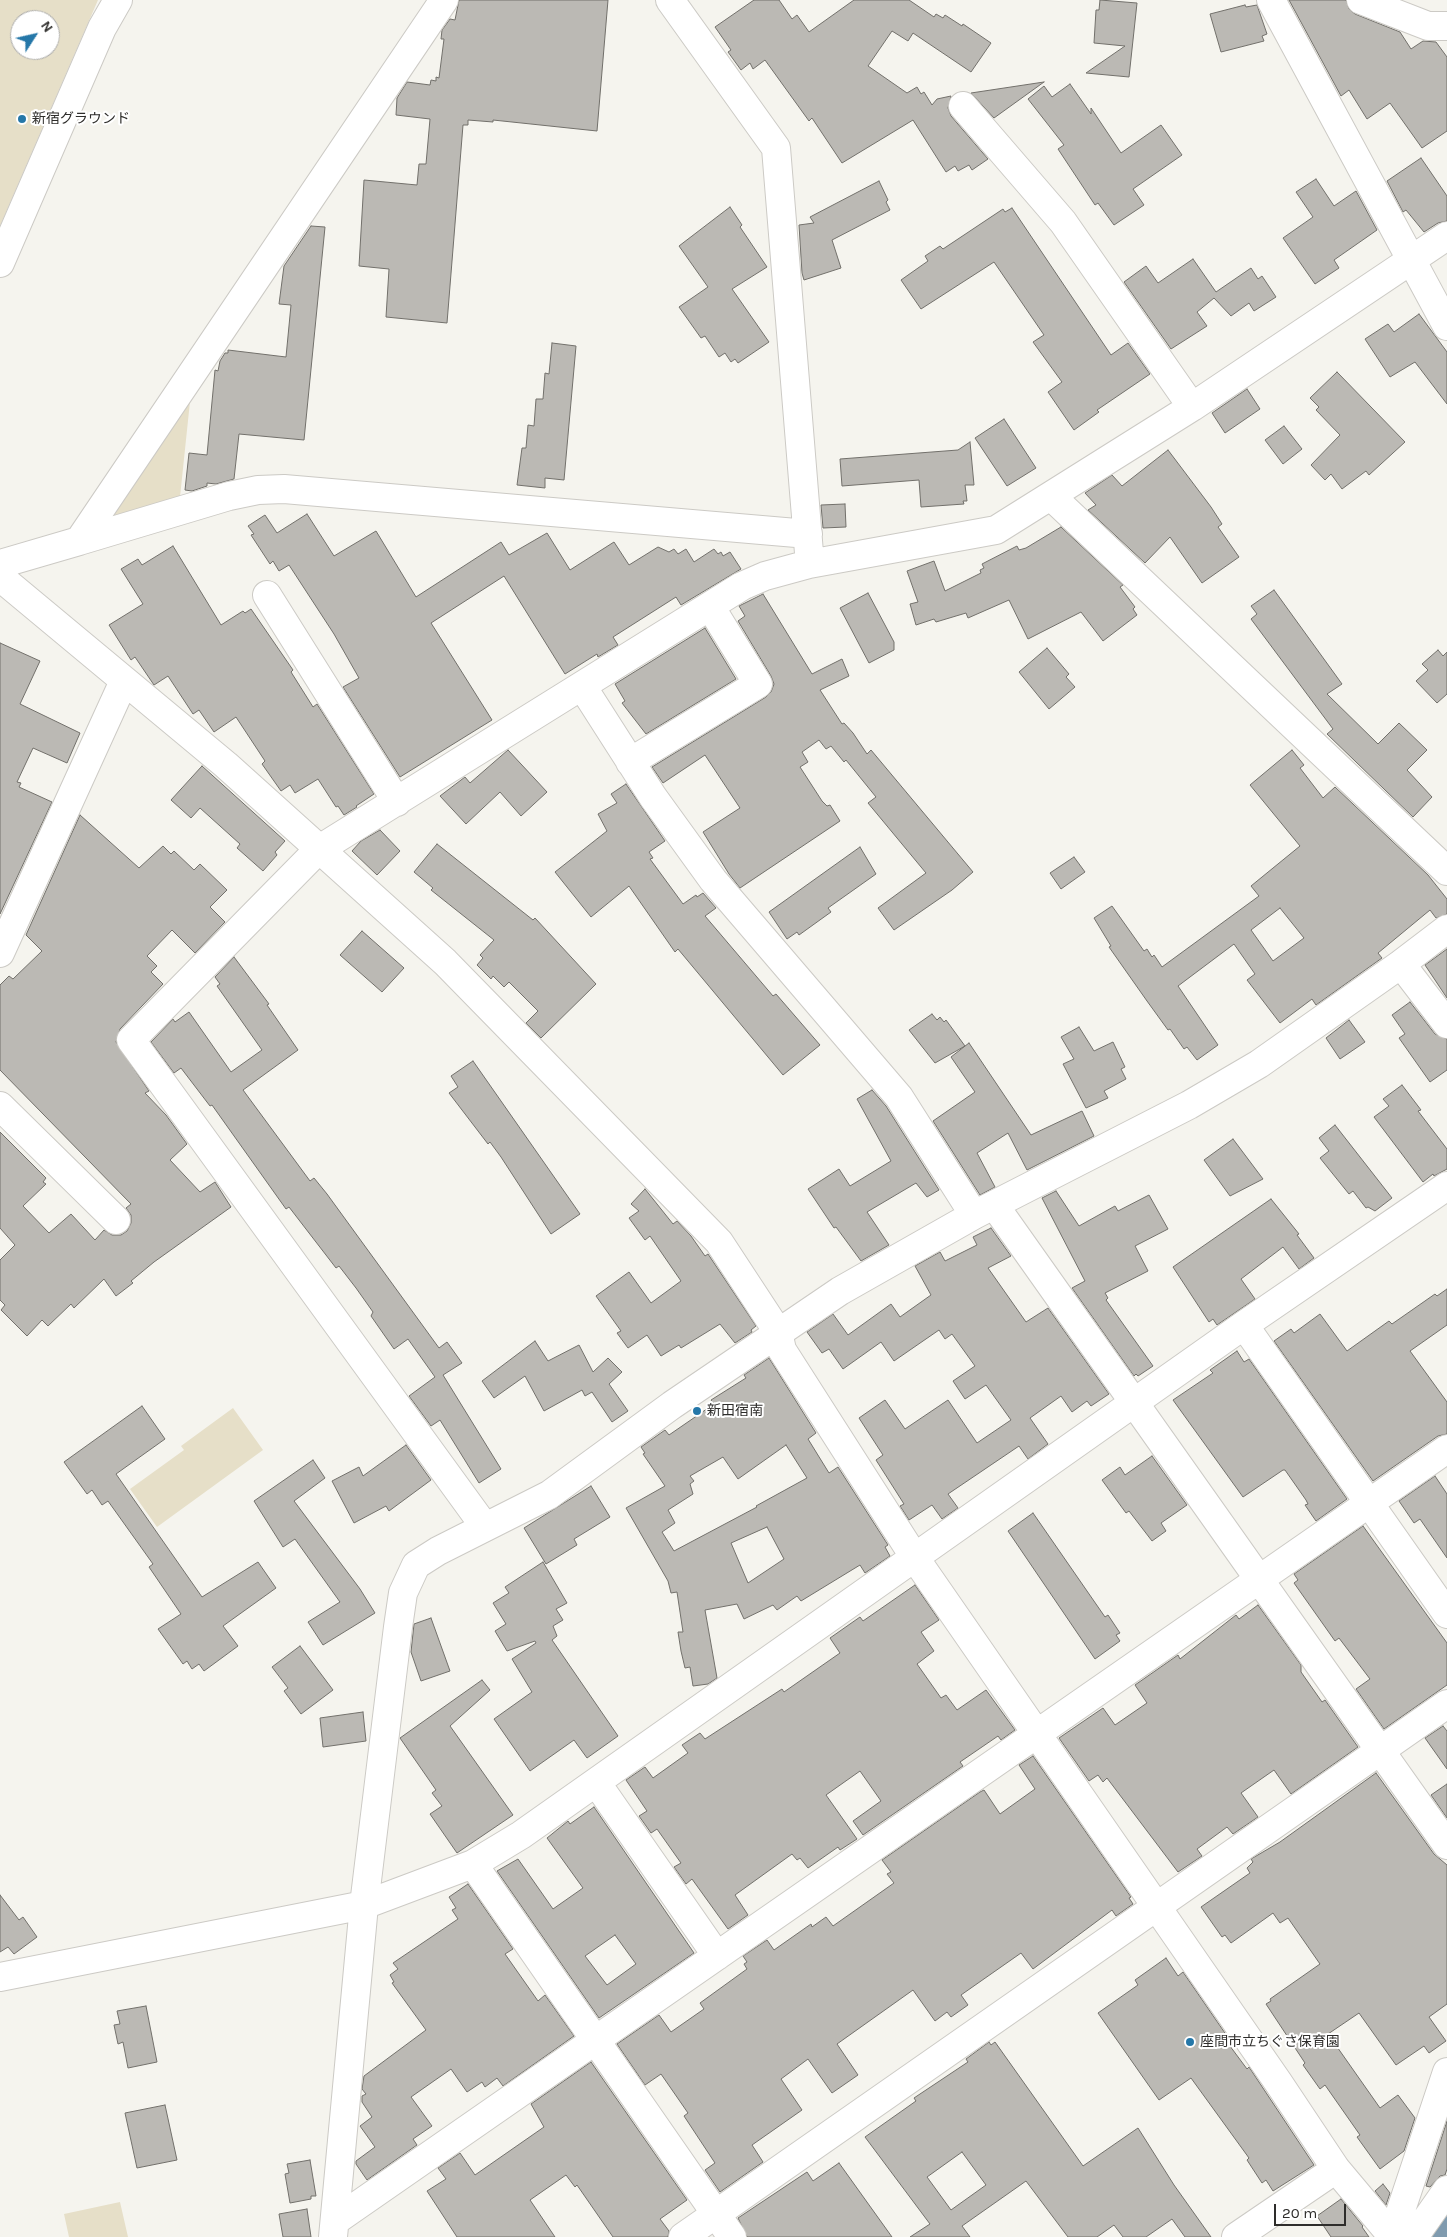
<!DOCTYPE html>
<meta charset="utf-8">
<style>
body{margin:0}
#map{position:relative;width:1447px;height:2237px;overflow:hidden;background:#f5f4ee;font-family:Karla,sans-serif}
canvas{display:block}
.north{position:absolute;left:10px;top:10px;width:50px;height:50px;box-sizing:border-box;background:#fff;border:1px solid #ababaa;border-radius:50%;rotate:55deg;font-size:14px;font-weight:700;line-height:20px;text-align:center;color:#2e2d2b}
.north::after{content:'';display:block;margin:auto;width:18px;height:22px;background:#2577a8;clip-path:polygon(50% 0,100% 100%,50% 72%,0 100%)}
.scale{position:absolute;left:1274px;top:2204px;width:72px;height:22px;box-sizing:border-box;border:2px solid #2e2d2b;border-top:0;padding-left:6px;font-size:15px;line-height:18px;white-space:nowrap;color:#2e2d2b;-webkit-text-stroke:4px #fff;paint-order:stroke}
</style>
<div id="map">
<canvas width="1447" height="2237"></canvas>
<div class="north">N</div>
<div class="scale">20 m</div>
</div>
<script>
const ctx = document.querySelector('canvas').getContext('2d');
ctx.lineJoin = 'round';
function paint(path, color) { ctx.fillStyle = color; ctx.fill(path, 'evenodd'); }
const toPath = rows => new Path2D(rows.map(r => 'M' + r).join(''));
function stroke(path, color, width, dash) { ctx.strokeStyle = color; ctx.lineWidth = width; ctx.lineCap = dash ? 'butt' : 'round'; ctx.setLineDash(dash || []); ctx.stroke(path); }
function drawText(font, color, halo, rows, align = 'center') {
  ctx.font = font + ' Karla,"Noto Sans JP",sans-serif'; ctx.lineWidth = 4; ctx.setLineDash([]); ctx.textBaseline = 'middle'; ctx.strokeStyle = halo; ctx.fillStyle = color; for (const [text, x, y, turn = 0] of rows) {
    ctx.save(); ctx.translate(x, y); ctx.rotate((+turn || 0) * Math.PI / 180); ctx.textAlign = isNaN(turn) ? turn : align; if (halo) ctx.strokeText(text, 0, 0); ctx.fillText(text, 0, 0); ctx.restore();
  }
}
paint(toPath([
 [0,0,98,0,0,226],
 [20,20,50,20,50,50,20,50],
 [191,392,180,497,102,520],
 [233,1408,263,1450,157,1527,130,1489,184,1450,181,1446],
 [120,2202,128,2237,69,2237,64,2214]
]), '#e6dfc8');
stroke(toPath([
 [1441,2237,1447,2229]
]), '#809baf', 44);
const building = toPath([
 [459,0,608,0,597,131,493,120,493,122,468,120,468,125,463,125,447,323,386,317,389,269,359,266,364,180,417,185,419,164,426,164,430,119,396,115,397,98,407,82,430,85,431,80,436,81,436,77,439,78,444,39,441,39,442,30,450,19,455,20,459,0],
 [754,0,779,0,792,19,797,15,809,32,854,0,909,0,934,17,936,14,943,18,945,15,962,26,963,24,991,43,971,72,913,33,908,41,892,31,868,66,907,93,917,87,921,94,924,92,932,105,937,99,951,96,948,108,951,116,988,159,972,170,969,165,958,171,955,166,946,172,913,120,842,163,812,118,809,121,765,60,753,69,750,63,741,70,728,52,731,50,715,27,754,0],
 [1100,0,1137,3,1129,77,1086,73,1125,46,1094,43,1096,10,1099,10,1100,0],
 [1289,0,1346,0,1349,9,1355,14,1400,32,1411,49,1423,41,1436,42,1447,57,1447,131,1422,148,1390,103,1367,119,1349,90,1341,96,1289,0],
 [1245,5,1246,7,1257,5,1267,34,1262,36,1264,41,1221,52,1210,14,1245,5],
 [1044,82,994,118,971,93,1044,82],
 [1070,84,1091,114,1091,108,1121,153,1161,125,1182,155,1133,189,1144,205,1114,225,1098,203,1095,205,1058,149,1064,145,1028,99,1044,86,1052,97,1070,84],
 [1421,158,1447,196,1447,221,1438,223,1424,232,1406,210,1403,212,1387,181,1421,158],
 [1316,179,1334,206,1356,191,1377,230,1334,260,1339,268,1315,284,1283,238,1313,217,1296,192,1316,179],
 [879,181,888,200,886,202,890,210,832,240,841,268,804,280,802,273,799,225,814,223,810,217,879,181],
 [730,207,742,225,740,227,767,267,732,289,769,342,738,363,735,359,731,362,725,353,719,357,705,336,701,338,679,307,708,287,679,246,730,207],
 [1012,208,1111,355,1128,343,1150,374,1097,410,1099,412,1074,430,1048,392,1062,382,1033,342,1044,335,994,262,921,309,901,280,928,261,925,256,940,246,943,249,1003,209,1005,212,1012,208],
 [311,226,325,227,304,440,239,434,234,479,216,484,207,483,207,486,192,491,185,490,189,453,207,455,215,370,218,371,220,361,225,353,228,353,228,350,286,357,291,305,279,304,284,266,311,226],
 [1193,259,1216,292,1251,268,1258,279,1262,276,1276,297,1254,311,1249,303,1231,316,1214,298,1197,312,1207,326,1171,349,1124,282,1146,266,1158,283,1193,259],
 [1419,314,1447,352,1447,404,1415,362,1390,377,1365,339,1388,324,1394,332,1419,314],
 [552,343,576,346,564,480,545,478,545,488,517,485,522,448,526,448,528,425,534,426,536,399,543,399,545,373,549,374,552,343],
 [1337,372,1405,442,1369,475,1366,471,1342,489,1331,474,1325,480,1311,465,1340,435,1316,410,1319,407,1310,398,1337,372],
 [1247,389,1260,409,1225,433,1212,413,1247,389],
 [1004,419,1036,468,1007,486,975,438,1004,419],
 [1284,426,1302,449,1283,464,1265,440,1284,426],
 [970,442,974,485,965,485,967,501,963,501,964,504,921,507,919,480,842,486,840,459,958,450,970,442],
 [1168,450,1211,507,1222,524,1218,527,1239,557,1202,583,1170,537,1145,563,1088,510,1096,505,1085,493,1112,475,1122,486,1168,450],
 [845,504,846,527,823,528,821,505,845,504],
 [307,514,334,556,376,531,416,597,501,542,509,555,547,533,570,570,614,542,629,565,658,547,669,552,674,549,678,554,686,549,694,562,714,549,718,554,721,552,723,556,730,552,741,569,681,605,676,597,613,637,618,645,598,657,597,654,565,674,504,576,431,623,492,720,400,777,343,687,359,678,334,634,289,565,279,571,273,561,270,564,251,535,254,534,248,526,265,515,277,533,307,514],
 [1061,527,1123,585,1120,587,1135,607,1133,609,1137,615,1103,641,1081,612,1028,639,1009,600,968,618,966,613,936,622,934,619,916,625,910,604,918,602,907,571,934,561,945,591,981,573,980,570,984,568,982,564,1017,546,1019,550,1026,548,1061,527],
 [173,546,221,625,243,611,245,613,251,609,293,670,291,672,313,707,317,704,374,794,356,806,357,807,344,815,338,806,336,807,318,779,295,793,290,785,281,791,262,764,265,761,236,717,214,732,199,710,193,714,168,676,154,685,135,657,131,660,109,625,143,604,121,569,138,559,142,565,173,546],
 [1274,590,1342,684,1327,694,1378,744,1399,723,1427,750,1407,770,1432,797,1413,817,1327,734,1333,729,1251,619,1257,614,1251,606,1274,590],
 [868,593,894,642,894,650,869,663,840,608,868,593],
 [763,594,812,674,842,659,849,676,820,690,842,724,844,723,853,733,867,754,871,750,973,872,952,890,894,930,878,908,926,873,868,803,876,797,846,760,844,762,831,746,826,749,819,740,802,752,808,762,800,767,822,801,827,806,830,805,840,821,740,888,729,874,703,832,740,808,705,755,663,783,652,767,766,697,771,692,774,684,771,676,738,621,745,616,739,606,763,594],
 [705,628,736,679,646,734,622,703,625,701,615,684,705,628],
 [0,643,40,661,20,704,80,733,67,763,33,748,17,782,21,783,19,787,52,802,0,914,0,643],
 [1047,648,1069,674,1066,677,1075,687,1049,709,1019,672,1047,648],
 [1438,650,1443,656,1447,652,1447,694,1437,703,1416,681,1428,670,1422,664,1438,650],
 [508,750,547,792,521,816,500,792,466,824,440,796,465,777,470,783,508,750],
 [1292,750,1304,765,1300,768,1323,798,1335,787,1428,875,1447,899,1447,914,1436,918,1430,910,1378,953,1382,958,1316,1005,1312,999,1280,1023,1247,980,1255,974,1234,944,1178,986,1218,1045,1197,1060,1187,1047,1184,1049,1170,1029,1168,1030,1147,1001,1109,947,1111,946,1094,918,1112,906,1144,951,1147,949,1152,957,1154,955,1162,967,1259,896,1251,886,1300,846,1250,785,1292,750],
 [1280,908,1304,938,1273,961,1251,930,1280,908],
 [202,766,285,841,275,852,277,855,263,871,237,848,240,844,200,808,191,818,171,800,202,766],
 [626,784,665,841,649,852,653,858,650,859,683,904,696,895,697,897,703,893,716,908,705,916,773,996,776,994,820,1045,783,1075,678,949,675,952,629,886,591,917,555,872,607,831,598,814,617,803,611,794,626,784],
 [80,815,139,868,163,846,171,854,174,851,194,870,200,864,227,890,210,907,225,922,195,953,172,930,147,956,157,966,151,972,163,984,120,1029,116,1042,149,1091,145,1093,166,1115,187,1144,170,1160,200,1192,215,1182,231,1207,154,1262,131,1281,133,1283,116,1296,104,1279,74,1308,71,1304,48,1326,42,1320,27,1336,1,1310,5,1305,0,1300,0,1260,15,1245,0,1228,0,1132,46,1178,43,1182,46,1184,23,1206,49,1233,71,1214,95,1240,104,1230,112,1235,121,1235,127,1231,131,1223,131,1215,126,1208,131,1204,0,1070,0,985,9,976,13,979,42,951,26,935,80,815],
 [380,830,400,851,377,875,352,851,361,841,380,830],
 [437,844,533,920,535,918,596,984,541,1038,526,1023,538,1011,509,982,504,987,493,976,491,979,477,965,483,958,480,955,494,940,431,890,433,888,414,872,437,844],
 [860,847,876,874,828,908,831,912,799,935,797,932,787,939,769,912,860,847],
 [1074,857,1085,872,1061,889,1050,873,1074,857],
 [362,931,404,968,382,992,340,955,362,931],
 [1447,949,1447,998,1425,965,1447,949],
 [234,957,269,1004,267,1005,298,1050,243,1090,310,1181,314,1178,327,1194,439,1348,447,1342,462,1363,443,1375,501,1469,479,1483,440,1420,431,1426,409,1396,435,1377,408,1339,394,1349,371,1316,373,1312,356,1288,339,1266,336,1268,289,1207,286,1209,212,1105,210,1106,181,1068,174,1073,151,1042,173,1019,175,1022,189,1012,231,1072,262,1050,217,986,220,984,215,977,234,957],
 [1410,1002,1435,1034,1447,1039,1447,1070,1430,1082,1399,1038,1405,1034,1392,1015,1410,1002],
 [932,1014,937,1020,940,1017,944,1022,946,1020,965,1046,935,1063,909,1030,932,1014],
 [1349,1020,1365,1042,1340,1059,1326,1038,1349,1020],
 [1079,1027,1094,1051,1113,1042,1125,1067,1121,1069,1126,1079,1104,1091,1108,1098,1086,1108,1063,1064,1074,1059,1061,1037,1079,1027],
 [969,1043,1031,1135,1082,1111,1094,1136,1027,1170,1008,1133,977,1153,995,1187,980,1195,933,1121,975,1092,951,1057,969,1043],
 [473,1061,580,1214,551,1234,501,1157,490,1142,488,1144,449,1093,458,1087,451,1076,473,1061],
 [1402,1085,1421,1110,1418,1111,1447,1149,1447,1169,1434,1176,1433,1174,1423,1182,1374,1117,1389,1106,1383,1099,1402,1085],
 [872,1090,886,1106,939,1190,927,1197,916,1183,867,1212,889,1245,861,1261,836,1227,834,1228,808,1189,839,1169,850,1186,891,1161,857,1099,872,1090],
 [1335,1125,1392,1198,1375,1211,1368,1207,1366,1208,1353,1191,1349,1194,1320,1158,1329,1151,1319,1138,1335,1125],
 [1233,1139,1263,1179,1230,1196,1204,1160,1233,1139],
 [645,1189,673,1224,677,1221,691,1236,705,1256,708,1254,756,1326,751,1330,752,1332,735,1343,720,1324,681,1348,679,1345,661,1356,647,1335,628,1348,617,1333,621,1331,596,1296,629,1272,651,1303,681,1281,650,1236,645,1240,629,1218,639,1211,631,1204,645,1189],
 [1056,1191,1079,1226,1115,1206,1118,1211,1149,1195,1168,1229,1135,1246,1148,1271,1105,1293,1108,1298,1106,1300,1153,1366,1138,1376,1136,1374,1134,1376,1072,1288,1085,1281,1042,1198,1056,1191],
 [1271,1199,1299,1234,1297,1235,1314,1258,1299,1269,1283,1247,1241,1279,1255,1299,1217,1325,1213,1319,1209,1322,1173,1267,1271,1199],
 [991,1228,1011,1256,988,1268,1026,1322,1048,1308,1109,1394,1091,1406,1087,1401,1072,1412,1061,1396,1030,1418,1048,1444,1028,1459,1019,1446,948,1494,958,1508,942,1519,932,1505,909,1520,900,1506,904,1504,876,1460,883,1455,859,1418,885,1400,905,1429,948,1400,977,1443,1011,1420,986,1385,965,1399,953,1381,975,1366,952,1334,945,1339,939,1330,894,1361,881,1342,843,1369,829,1349,822,1353,807,1332,833,1314,848,1335,891,1304,900,1317,931,1295,915,1266,940,1252,945,1261,977,1245,973,1237,991,1228],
 [1447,1289,1447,1325,1410,1351,1447,1402,1447,1434,1438,1436,1373,1481,1274,1341,1291,1329,1294,1333,1320,1314,1347,1351,1389,1321,1392,1324,1435,1294,1437,1296,1447,1289],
 [535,1341,548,1361,579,1345,593,1372,608,1358,622,1372,609,1384,628,1411,612,1422,592,1392,585,1396,582,1390,544,1411,525,1376,494,1398,482,1381,535,1341],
 [1237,1351,1244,1362,1249,1359,1347,1499,1316,1521,1305,1505,1308,1504,1306,1500,1285,1470,1283,1470,1243,1497,1173,1400,1213,1373,1210,1370,1237,1351],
 [769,1358,816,1433,808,1439,829,1473,838,1467,888,1545,885,1547,890,1556,865,1573,860,1565,801,1601,797,1596,777,1610,773,1605,744,1619,737,1604,705,1610,717,1678,708,1684,693,1686,690,1667,685,1668,681,1651,678,1632,683,1632,677,1592,671,1593,668,1581,626,1508,665,1486,643,1454,645,1453,641,1447,665,1430,669,1435,714,1404,711,1400,746,1378,744,1375,769,1358],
 [786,1445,807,1478,756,1506,757,1507,674,1551,662,1532,675,1523,668,1510,693,1494,690,1484,694,1481,690,1476,723,1457,738,1479,786,1445],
 [767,1527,784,1559,748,1583,731,1543,767,1527],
 [142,1406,165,1439,116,1474,202,1597,258,1562,276,1588,223,1626,238,1646,204,1671,199,1664,192,1669,187,1661,183,1664,158,1629,181,1614,149,1567,153,1564,108,1501,102,1505,92,1490,87,1494,64,1462,142,1406],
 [406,1445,431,1480,389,1511,386,1506,354,1523,332,1481,359,1467,363,1476,406,1445],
 [1152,1456,1187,1505,1161,1523,1166,1531,1152,1541,1129,1511,1126,1513,1102,1480,1120,1467,1125,1475,1152,1456],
 [313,1460,325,1478,294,1501,360,1589,375,1613,323,1645,308,1622,340,1602,295,1539,283,1547,254,1501,313,1460],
 [1435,1476,1447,1494,1447,1558,1420,1519,1414,1523,1399,1501,1435,1476],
 [591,1486,610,1517,574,1539,577,1545,546,1564,524,1528,591,1486],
 [1033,1513,1105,1617,1108,1615,1120,1633,1116,1635,1120,1641,1095,1659,1008,1531,1033,1513],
 [1363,1526,1447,1643,1447,1685,1384,1729,1356,1689,1370,1679,1339,1638,1335,1641,1294,1583,1298,1580,1294,1574,1363,1526],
 [543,1562,567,1603,556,1609,563,1620,553,1626,557,1636,552,1640,618,1736,587,1758,574,1740,530,1771,494,1719,532,1692,512,1659,536,1643,535,1641,507,1651,495,1631,506,1624,493,1603,509,1593,505,1587,543,1562],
 [915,1585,939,1620,921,1632,934,1651,917,1664,941,1698,946,1695,957,1710,986,1690,1015,1730,1001,1740,998,1736,960,1762,963,1766,863,1835,853,1821,881,1801,860,1771,826,1795,857,1839,840,1850,838,1847,808,1868,800,1858,797,1860,792,1854,735,1895,748,1915,728,1929,692,1879,686,1884,674,1867,681,1863,657,1829,651,1833,639,1816,647,1811,626,1780,645,1767,653,1778,688,1753,682,1745,700,1733,705,1739,782,1689,784,1692,840,1653,830,1638,860,1617,863,1621,915,1585],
 [1258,1605,1301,1665,1301,1672,1322,1702,1325,1700,1358,1747,1291,1794,1274,1770,1241,1793,1258,1817,1233,1834,1227,1827,1197,1849,1202,1856,1178,1872,1107,1778,1103,1782,1098,1775,1089,1781,1059,1738,1103,1708,1115,1725,1147,1703,1135,1685,1178,1655,1180,1659,1236,1615,1239,1619,1258,1605],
 [431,1618,450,1671,421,1681,411,1652,414,1624,431,1618],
 [300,1646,333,1690,301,1714,284,1691,288,1688,272,1667,300,1646],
 [482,1680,490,1690,450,1726,513,1815,457,1853,430,1814,442,1806,432,1793,436,1790,400,1738,482,1680],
 [363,1712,366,1741,323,1747,320,1718,363,1712],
 [1443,1726,1447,1731,1447,1769,1425,1738,1443,1726],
 [1033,1756,1131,1897,1129,1898,1133,1904,1116,1916,1112,1910,1033,1969,1021,1953,961,1995,968,2005,951,2017,947,2012,935,2021,913,1990,837,2044,858,2075,832,2093,808,2059,781,2079,802,2110,752,2145,763,2162,720,2192,705,2170,715,2163,684,2116,688,2113,661,2074,645,2085,617,2044,659,2015,671,2032,704,2009,700,2003,747,1969,744,1964,747,1962,743,1956,767,1940,774,1950,811,1924,812,1927,826,1917,833,1926,894,1883,887,1874,891,1872,882,1860,980,1792,984,1790,1000,1814,1035,1789,1019,1765,1033,1756],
 [1376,1773,1434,1854,1447,1865,1447,2004,1429,2017,1446,2041,1429,2053,1424,2046,1396,2065,1359,2013,1328,2034,1380,2108,1398,2095,1415,2118,1404,2151,1380,2169,1357,2137,1360,2135,1325,2085,1320,2089,1303,2065,1305,2063,1266,2004,1271,2001,1270,1999,1320,1964,1288,1918,1280,1923,1273,1913,1231,1943,1225,1935,1222,1937,1201,1907,1250,1873,1247,1868,1253,1862,1251,1859,1280,1842,1376,1773],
 [1447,1784,1447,1818,1431,1795,1447,1784],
 [594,1807,694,1953,599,2018,497,1871,518,1859,553,1909,583,1888,547,1838,568,1821,570,1824,594,1807],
 [615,1935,636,1964,607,1985,585,1956,615,1935],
 [468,1884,513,1949,505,1954,538,2001,545,1995,574,2036,503,2086,497,2078,485,2087,482,2082,467,2092,451,2069,411,2097,432,2126,413,2139,417,2145,367,2180,356,2164,356,2161,375,2147,360,2126,372,2117,362,2102,362,2096,366,2094,362,2089,364,2076,426,2030,392,1983,394,1982,390,1975,398,1969,393,1963,458,1919,452,1910,456,1908,449,1897,468,1884],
 [0,1895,19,1920,23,1917,37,1937,14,1954,8,1947,0,1952,0,1895],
 [1166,1958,1178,1976,1183,1972,1227,2036,1224,2038,1247,2069,1249,2067,1314,2165,1273,2191,1266,2180,1262,2183,1247,2160,1249,2158,1191,2078,1159,2100,1098,2013,1138,1985,1135,1980,1166,1958],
 [146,2006,157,2062,128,2068,123,2042,118,2044,114,2025,120,2024,117,2011,146,2006],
 [989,2042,991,2045,995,2042,1083,2166,1138,2128,1174,2185,1211,2237,1185,2237,1172,2219,1146,2237,1123,2237,1114,2225,1097,2237,1068,2237,1026,2181,962,2226,970,2237,910,2237,930,2224,865,2137,916,2101,914,2098,968,2062,966,2059,989,2042],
 [962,2152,986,2185,951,2210,927,2177,962,2152],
 [591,2062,687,2200,660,2219,669,2231,668,2237,613,2237,577,2185,575,2187,566,2175,530,2200,555,2237,457,2237,427,2191,446,2179,438,2168,460,2153,475,2175,544,2127,531,2104,591,2062],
 [165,2105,177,2160,137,2168,125,2113,165,2105],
 [1447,2121,1447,2169,1445,2175,1440,2176,1430,2187,1426,2186,1447,2121],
 [310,2160,316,2196,311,2196,311,2199,290,2203,285,2174,289,2173,287,2164,310,2160],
 [839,2163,892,2237,747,2237,738,2218,807,2172,813,2181,839,2163],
 [1383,2184,1390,2193,1386,2205,1375,2191,1383,2184],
 [1341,2199,1363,2226,1362,2227,1369,2237,1331,2237,1317,2216,1341,2199],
 [307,2209,311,2237,283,2237,279,2214,307,2209]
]);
paint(building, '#bbb9b4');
stroke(building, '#72706b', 1);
const minor = toPath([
 [670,0,776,148,809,553],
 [1271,0,1447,326],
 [1361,0,1428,26,1447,26],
 [963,106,1063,222,1192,407],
 [0,263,102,28,118,0],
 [1052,497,1447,871],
 [79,541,229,496,258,490,284,489,808,534],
 [0,564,79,541,444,0],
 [0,577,226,765,445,962,719,1242,778,1332,782,1350,915,1558,1278,2082,1336,2169,1393,2237],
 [267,595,397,802],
 [582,686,653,797,713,880,899,1097,974,1215],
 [630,762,758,684,710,606],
 [0,953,124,681],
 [1401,964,1447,1024],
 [0,1106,116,1220],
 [995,1206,1447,1845],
 [1244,1325,1447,1614],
 [485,1527,131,1040,318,850,742,586,765,576,809,564,996,530,1192,407,1447,236],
 [596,1782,717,1956],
 [473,1864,732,2237],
 [0,1977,364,1905,473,1864,521,1835,1244,1325,1447,1186],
 [335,2221,1447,1449],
 [333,2237,364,1905,398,1627,403,1593,416,1565,438,1551,549,1495,672,1405,840,1291,974,1215,1189,1105,1259,1064,1401,964,1447,929],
 [683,2237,1447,1704],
 [1236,2237,1336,2169],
 [1392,2237,1447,2072],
 [1414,2237,1447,2190]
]);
stroke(minor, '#cccac5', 30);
stroke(minor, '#fff', 28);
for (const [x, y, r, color] of [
 [22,119,5,"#2577a8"],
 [697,1411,5,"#2577a8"],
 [1190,2042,5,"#2577a8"]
]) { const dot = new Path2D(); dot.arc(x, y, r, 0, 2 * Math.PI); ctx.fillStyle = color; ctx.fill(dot); stroke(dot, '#fff', 2); }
drawText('14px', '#2e2d2b', '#fff', [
 ["新宿グラウンド",32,119],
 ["新田宿南",707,1411],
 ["座間市立ちぐさ保育園",1200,2042]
], 'left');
</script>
